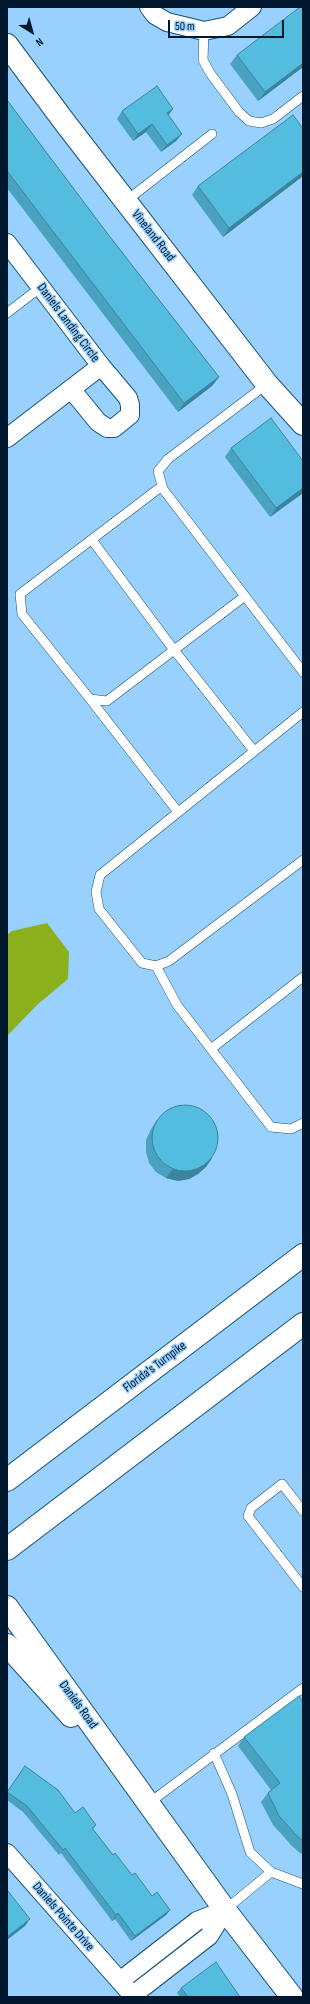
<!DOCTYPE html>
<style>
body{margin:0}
#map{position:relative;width:310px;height:2004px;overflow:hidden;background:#98d0fe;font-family:"Sofia Sans Condensed",sans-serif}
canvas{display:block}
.frame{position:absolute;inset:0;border:8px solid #00182d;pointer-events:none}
.north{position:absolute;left:12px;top:12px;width:40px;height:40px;-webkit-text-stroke:3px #98d0fe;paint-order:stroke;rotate:143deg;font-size:11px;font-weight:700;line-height:16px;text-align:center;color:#00182d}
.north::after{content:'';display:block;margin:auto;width:14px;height:18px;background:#00182d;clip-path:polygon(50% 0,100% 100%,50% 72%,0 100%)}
.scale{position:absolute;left:168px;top:20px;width:116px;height:18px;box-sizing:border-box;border:2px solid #00182d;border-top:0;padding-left:5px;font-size:12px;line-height:14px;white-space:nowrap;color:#00182d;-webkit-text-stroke:3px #98d0fe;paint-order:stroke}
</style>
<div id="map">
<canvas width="310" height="2004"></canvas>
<div class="frame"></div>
<div class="north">N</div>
<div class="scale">50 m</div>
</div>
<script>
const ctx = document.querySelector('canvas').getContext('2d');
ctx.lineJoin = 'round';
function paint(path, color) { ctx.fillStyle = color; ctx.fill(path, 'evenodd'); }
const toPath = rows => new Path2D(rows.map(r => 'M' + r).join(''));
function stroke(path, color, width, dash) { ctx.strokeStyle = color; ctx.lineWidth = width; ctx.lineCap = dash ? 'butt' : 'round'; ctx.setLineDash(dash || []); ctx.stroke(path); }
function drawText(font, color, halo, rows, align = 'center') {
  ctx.font = font + ' "Sofia Sans Condensed",sans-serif'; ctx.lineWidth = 3; ctx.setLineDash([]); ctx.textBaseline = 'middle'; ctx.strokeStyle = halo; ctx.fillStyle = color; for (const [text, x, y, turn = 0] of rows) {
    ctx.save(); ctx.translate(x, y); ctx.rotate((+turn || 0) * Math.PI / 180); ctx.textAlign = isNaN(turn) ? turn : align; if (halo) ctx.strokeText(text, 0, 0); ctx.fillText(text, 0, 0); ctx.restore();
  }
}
paint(toPath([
 [47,923,69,952,68,979,38,1004,7,1036,7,935,12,931]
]), '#8cb01c');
const lane = toPath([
 [204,31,203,60,210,73,239,112,249,121,261,123,273,119,303,96],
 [126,201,212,134],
 [7,313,41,287],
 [267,384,168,459,158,471,163,489,303,672],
 [162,486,20,594,22,614,90,699,107,701,245,596],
 [92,540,174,650,254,751],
 [90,699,178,812],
 [303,712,100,875,96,892,99,909,142,963,156,966,169,961,303,860],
 [156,966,177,1005,211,1049],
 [303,977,211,1049,271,1127,291,1129,303,1123],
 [303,1511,282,1484,251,1508,248,1516,303,1587],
 [214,1753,232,1794,250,1852,271,1872],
 [149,1803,303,1688],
 [225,1910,271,1872,303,1884]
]);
const street = toPath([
 [149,7,155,15,167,22,204,31,228,26,252,7],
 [7,243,101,366,7,438],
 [71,389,98,422,107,428,114,428,130,415,130,405,128,398,101,366],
 [7,1853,134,1997],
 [120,1981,197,1921,225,1910],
 [133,1995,209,1936,225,1910]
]);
const secondary = toPath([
 [7,45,66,124,267,384,303,424]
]);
const primary = toPath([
 [7,1607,225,1910,292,1997],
 [7,1645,71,1716]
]);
const highway = toPath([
 [7,1480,303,1255],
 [7,1549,303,1324]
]);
stroke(lane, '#195178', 10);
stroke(street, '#195178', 20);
stroke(secondary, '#195178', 24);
stroke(primary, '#195178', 24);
stroke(highway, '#195178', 24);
stroke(lane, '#fff', 9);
stroke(street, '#fff', 18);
stroke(secondary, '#fff', 22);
stroke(primary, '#fff', 22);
stroke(highway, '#fff', 22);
paint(toPath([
 [237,55,303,67,258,101,230,64],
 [7,100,107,233,219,377,212,386,178,412,7,188],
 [122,111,168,115,182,134,176,141,161,152,146,132,133,141,117,119],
 [303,127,303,176,223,237,192,195,198,186],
 [231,448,303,493,270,517,225,457],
 [157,1120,212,1158,206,1167,198,1174,189,1179,178,1181,166,1178,156,1172,149,1163,146,1152,146,1140,151,1129],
 [303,1702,303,1852,301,1854,292,1846,273,1825,261,1802,268,1793,271,1790,238,1746,244,1737],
 [7,1791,75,1813,96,1825,93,1829,113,1855,152,1896,170,1910,166,1915,131,1941,115,1919,112,1921,61,1853,59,1855,23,1812,7,1800],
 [181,1988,240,1997,180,1997,177,1993]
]), '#48a2c0');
paint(toPath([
 [303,63,303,67,258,101,265,92],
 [173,109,168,116,167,113],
 [152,124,146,132,133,141,138,134],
 [182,134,176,141,161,152,167,145],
 [303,172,303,176,223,237,229,228],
 [219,377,212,386,178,412,184,403],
 [303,488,303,493,270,517,276,508],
 [212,1158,206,1167,198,1174,189,1179,178,1181,166,1178,173,1169],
 [170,1910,166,1915,131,1941,135,1936],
 [118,1913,115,1919,112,1921,116,1915],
 [30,1919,25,1926,7,1940,7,1937]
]), '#3b849c');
const building = toPath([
 [300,7,303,7,303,63,265,92,237,55,300,7],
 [157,86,173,109,167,113,182,134,167,145,152,124,138,134,122,111,157,86],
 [7,100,107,233,219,377,184,403,7,171,7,100],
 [293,115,302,127,303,127,303,172,229,228,198,186,293,115],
 [271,418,303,461,303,488,276,508,231,448,271,418],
 '152 1138a33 33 0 1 1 66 0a33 33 0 1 1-66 0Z',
 [299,1696,303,1702,303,1841,298,1837,279,1816,268,1793,280,1783,244,1737,299,1696],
 [25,1766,58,1790,75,1813,83,1807,96,1825,92,1828,113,1855,115,1853,132,1875,135,1873,152,1896,157,1892,170,1910,135,1936,118,1913,116,1915,65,1848,63,1850,27,1806,7,1792,25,1766],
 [7,1890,30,1919,7,1937,7,1890],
 [216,1962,240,1997,188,1997,181,1988,216,1962]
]);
paint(building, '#54bcdf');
stroke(building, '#3b849c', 1);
drawText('13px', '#00182d', '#98d0fe', [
 ["Vineland Road",153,236,52],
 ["Daniels Landing Circle",68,323,53],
 ["Florida's Turnpike",155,1367,-37],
 ["Daniels Road",78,1705,54],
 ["Daniels Pointe Drive",63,1917,49]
]);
</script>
